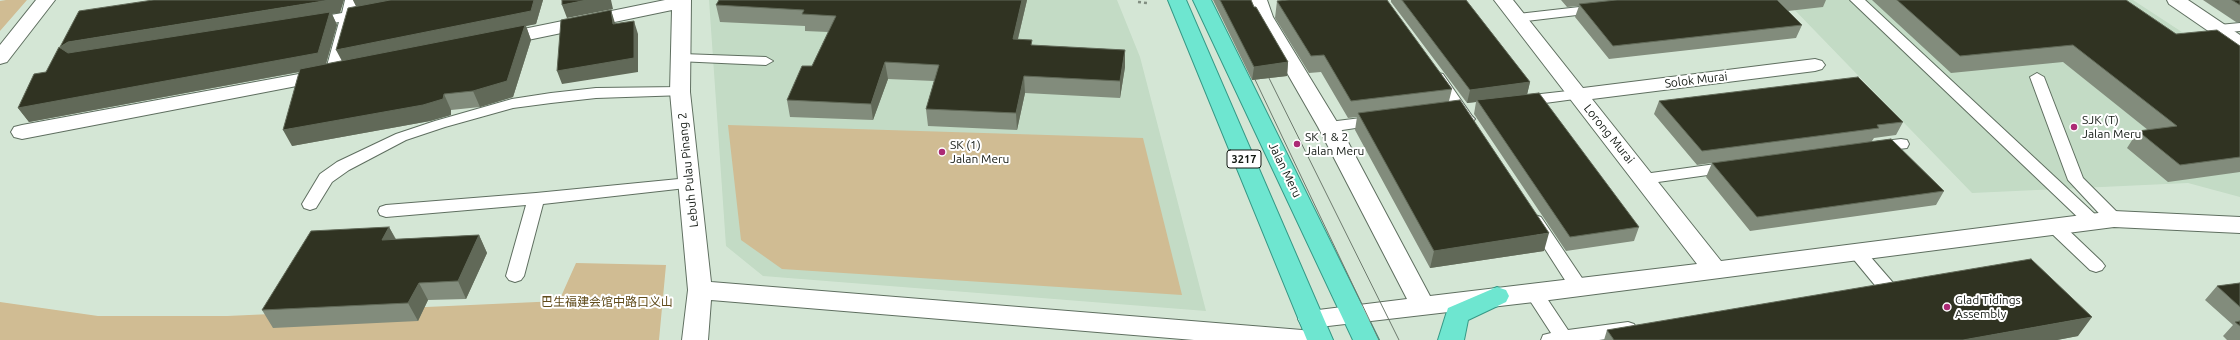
<!DOCTYPE html>
<meta charset="utf-8">
<style>
body{margin:0}
canvas{display:block;background:#d4e6d5}
</style>
<canvas width="2240" height="340"></canvas>
<script>
const ctx = document.querySelector('canvas').getContext('2d');
ctx.lineJoin = 'round';
function paint(path, color) { ctx.fillStyle = color; ctx.fill(path, 'evenodd'); }
const toPath = rows => new Path2D(rows.map(r => 'M' + r).join(''));
function stroke(path, color, width, dash) { ctx.strokeStyle = color; ctx.lineWidth = width; ctx.lineCap = dash ? 'butt' : 'round'; ctx.setLineDash(dash || []); ctx.stroke(path); }
function drawText(font, color, halo, rows, align = 'center') {
  ctx.font = font + ' Ubuntu,"Noto Sans SC",sans-serif'; ctx.lineWidth = 4; ctx.setLineDash([]); ctx.textBaseline = 'middle'; ctx.strokeStyle = halo; ctx.fillStyle = color; for (const [text, x, y, turn = 0] of rows) {
    ctx.save(); ctx.translate(x, y); ctx.rotate((+turn || 0) * Math.PI / 180); ctx.textAlign = isNaN(turn) ? turn : align; if (halo) ctx.strokeText(text, 0, 0); ctx.fillText(text, 0, 0); ctx.restore();
  }
}
paint(toPath([
 [709,0,1117,0,1140,57,1206,311,763,276,726,246],
 [1785,0,2133,0,2240,70,2240,197,2188,183,1972,193]
]), '#c3dbc5');
paint(toPath([
 [6,0,27,0,0,31,0,1],
 [728,125,1143,138,1182,295,782,269,741,240],
 [576,263,666,265,659,340,0,340,0,302,98,316,227,316,559,301]
]), '#d0bc93');
const service = toPath([
 [345,0,359,0,356,11,366,9,373,13,371,16,354,19,339,73,332,77,325,73,339,22,314,26,307,22,309,19,342,13,345,0],
 [1850,0,1865,0,2099,218,2101,222,2099,226,2093,228,2087,226,1850,0],
 [1597,5,1604,9,1602,12,1518,22,1511,18,1518,14,1597,5],
 [2240,23,2240,31,2219,33,2212,29,2219,25,2240,23],
 [682,54,766,57,773,61,766,65,677,61,675,58,677,55,682,54],
 [1438,73,1443,74,1472,116,1475,119,1472,122,1462,122,1431,77,1438,73],
 [2037,73,2044,77,2083,178,2120,215,2122,219,2120,223,2114,225,2108,223,2068,180,2030,77,2037,73],
 [680,87,685,89,687,92,685,95,596,98,551,103,513,108,445,127,406,140,349,170,332,182,316,208,310,210,304,208,302,204,320,174,337,162,396,134,435,121,512,99,551,93,596,88,680,87],
 [1577,90,1582,92,1584,95,1582,98,1523,106,1518,104,1516,101,1518,98,1523,96,1577,90],
 [1377,116,1382,118,1385,121,1382,124,1329,132,1324,130,1321,127,1324,124,1329,122,1377,116],
 [1901,139,1907,140,1909,144,1907,148,1876,152,1870,151,1868,147,1870,143,1876,142,1901,139],
 [1730,162,1736,163,1738,167,1736,171,1644,184,1638,183,1636,179,1638,175,1644,174,1730,162],
 [689,178,695,179,697,183,695,187,543,204,524,276,521,280,515,282,509,280,506,276,526,205,386,217,380,215,378,211,380,207,386,205,536,193,689,178],
 [1535,215,1541,217,1584,281,1587,286,1584,291,1578,292,1572,291,1527,221,1529,217,1535,215],
 [2055,221,2061,223,2102,262,2105,266,2102,270,2096,272,2090,270,2049,231,2047,227,2049,223,2055,221],
 [1856,245,1862,247,1895,285,1898,290,1895,295,1889,296,1883,295,1850,255,1847,251,1850,247,1856,245],
 [1534,286,1540,288,1568,330,1628,322,1634,324,1637,329,1634,334,1628,336,1599,340,1541,340,1543,335,1551,333,1525,293,1528,288,1534,286]
]);
const minor = toPath([
 [36,0,55,0,7,62,0,64,0,45,36,0],
 [665,0,691,0,690,92,711,282,1302,330,1311,333,1315,340,1194,340,711,300,708,340,682,340,688,290,670,92,672,10,499,46,492,44,489,40,492,36,499,34,665,0],
 [1249,0,1267,0,1273,17,1340,127,1430,296,1697,264,1494,0,1513,0,1583,88,1815,59,1822,61,1825,65,1822,69,1815,71,1592,99,1721,261,2114,211,2240,217,2240,233,2114,227,1534,302,1311,328,1302,326,1298,319,1302,312,1407,299,1318,127,1255,17,1249,0],
 [2167,0,2188,0,2240,35,2240,50,2233,48,2169,4,2167,0],
 [326,69,333,71,336,75,333,79,22,139,14,137,11,132,14,127,22,125,326,69]
]);
const trunk = toPath([
 [1168,0,1186,0,1333,340,1307,340,1168,0],
 [1193,0,1211,0,1379,340,1353,340,1193,0],
 [1497,287,1506,290,1509,296,1506,302,1468,320,1464,340,1438,340,1448,308,1497,287]
]);
stroke(service, '#5f6f60', 2);
stroke(minor, '#5f6f60', 2);
stroke(trunk, '#369986', 2);
stroke(toPath([
 [1138,2,1147,3]
]), '#828f82', 2.5, [3, 3]);
paint(service, '#fff');
paint(minor, '#fff');
paint(trunk, '#6ee6d0');
stroke(toPath([
 [1264,68,1399,340],
 [1250,69,1379,340]
]), '#6d796d', 1);
paint(toPath([
 [353,0,543,0,536,24,526,26,531,40,513,97,480,107,451,110,451,115,430,121,292,146,300,72,29,122,18,108,46,72,61,48,60,47,340,13,332,14,337,25,326,64,342,61,356,6],
 [1027,0,1018,39,1032,45,1125,50,1125,67,1120,98,1025,93,1017,130,928,126,926,109,934,81,888,79,873,120,790,117,787,100,812,66,828,32,805,31,805,26,720,22,716,5],
 [1213,0,1251,0,1254,7,1288,62,1287,76,1252,80],
 [1391,0,1466,0,1530,82,1527,94,1639,227,1634,241,1566,251,1474,114,1476,102,1467,103,1391,2],
 [1561,0,1826,0,1823,7,1788,11,1802,25,1796,38,1609,59,1575,17,1579,6,1567,7],
 [1872,0,2126,0,2176,34,2240,46,2240,172,2168,182,2127,148,2138,131,2148,130,2063,62,1951,73],
 [2203,0,2240,0,2240,22,2236,22],
 [1277,1,1452,89,1449,101,1544,251,1430,268,1355,130,1357,117,1348,118,1321,72,1309,73,1275,18],
 [1659,101,1903,122,1896,135,1874,138,1872,141,1944,191,1936,205,1750,231,1706,177,1712,163,1697,165,1654,114],
 [389,227,396,239,479,235,487,253,466,299,428,300,418,321,273,328,262,310],
 [2240,283,2240,340,2227,340,2223,336,2233,325,2205,300,2217,286],
 [1607,330,2078,336,2057,340,1604,340]
]), '#828c7c');
paint(toPath([
 [330,0,344,0,340,13,332,14,337,25,325,67,29,122,18,108,69,60,60,47,68,42],
 [353,0,407,0,358,10],
 [534,0,543,0,536,24,526,26,531,40,513,97,480,107,473,91,343,63,336,50],
 [587,0,611,0,613,9,567,18,562,5],
 [1022,0,1027,0,1014,55,1013,39],
 [611,10,615,23,617,38,613,24],
 [634,21,638,34,638,72,562,84,557,71],
 [1125,50,1125,67,1120,98,1120,81],
 [885,62,888,79,873,120,871,104],
 [1288,62,1287,76,1252,80,1254,67],
 [1024,76,1025,93,1017,130,1016,113],
 [1530,82,1527,95,1477,100,1476,102,1467,103,1470,90],
 [444,94,451,110,451,115,430,121,292,146,283,130],
 [389,227,398,244,382,240],
 [1549,233,1544,251,1430,268,1434,251],
 [479,235,487,253,466,299,458,281],
 [419,283,428,300,418,321,408,303],
 [2092,317,2078,336,2057,340,1963,340]
]), '#616958');
const building = toPath([
 [153,0,330,0,68,42,60,47,79,11,153,0],
 [390,0,534,0,531,11,336,50,348,8,390,0],
 [562,0,587,0,562,5,562,0],
 [719,0,1022,0,1013,39,1032,40,1031,45,1125,50,1120,81,1024,76,1016,113,926,109,939,65,885,62,871,104,787,100,802,66,812,66,836,16,802,14,804,10,716,5,719,0],
 [1220,0,1251,0,1254,7,1256,7,1288,62,1254,67,1220,0],
 [1288,0,1387,0,1452,89,1351,101,1324,55,1311,56,1277,1,1288,0],
 [1402,0,1466,0,1530,82,1470,90,1402,0],
 [1616,0,1777,0,1802,25,1613,46,1579,4,1616,0],
 [1897,0,2126,0,2176,34,2217,30,2240,46,2240,157,2180,165,2138,131,2177,126,2073,45,1960,56,1897,0],
 [2232,0,2240,0,2240,5,2232,0],
 [611,10,613,24,634,21,634,58,557,71,561,20,611,10],
 [330,12,318,53,18,108,34,74,46,72,59,47,68,53,330,12],
 [525,25,507,81,473,91,444,94,443,99,423,105,283,130,300,69,525,25],
 [1858,77,1903,122,1877,125,1879,128,1702,151,1659,101,1858,77],
 [1539,93,1639,227,1570,237,1477,100,1539,93],
 [1460,100,1549,233,1434,251,1358,113,1460,100],
 [1891,139,1944,191,1757,217,1712,163,1891,139],
 [389,227,382,240,479,235,458,281,419,283,408,303,262,310,311,231,389,227],
 [2031,259,2092,317,1963,340,1614,340,1607,330,2031,259],
 [2240,283,2240,307,2217,286,2240,283],
 [2240,321,2240,326,2235,322,2240,321]
]);
paint(building, '#303322');
stroke(building, '#616958', 1);
for (const [x, y, r, color] of [
 [2074,127,4,"#ac2a75"],
 [1297,144,4,"#ac2a75"],
 [942,152,4,"#ac2a75"],
 [1947,307,4,"#ac2a75"]
]) { const dot = new Path2D(); dot.arc(x, y, r, 0, 2 * Math.PI); ctx.fillStyle = color; ctx.fill(dot); stroke(dot, '#fff', 1.5); }
for (const [x, y, w] of [
 [1244,159,34]
]) { const box = new Path2D(); box.roundRect(x - w / 2, y - 9, w, 18, 3); ctx.fillStyle = '#fff'; ctx.fill(box); stroke(box, '#121812', 1); }
drawText('bold 11px', '#121812', null, [
 ["3217",1244,159]
]);
drawText('12px', '#121812', '#fff', [
 ["Solok Murai",1696,80,-7],
 ["Lorong Murai",1609,134,51],
 ["Lebuh Pulau Pinang 2",688,170,-96],
 ["Jalan Meru",1285,170,64]
]);
drawText('12px', '#121812', '#fff', [
 ["SJK (T)",2082,120],
 ["Jalan Meru",2082,134],
 ["SK 1 & 2",1305,137],
 ["Jalan Meru",1305,151],
 ["SK (1)",950,145],
 ["Jalan Meru",950,159],
 ["Glad Tidings",1955,300],
 ["Assembly",1955,314]
], 'left');
drawText('12px', '#614c1c', '#fff', [
 ["巴生福建会馆中路口义山",607,302]
]);
</script>
